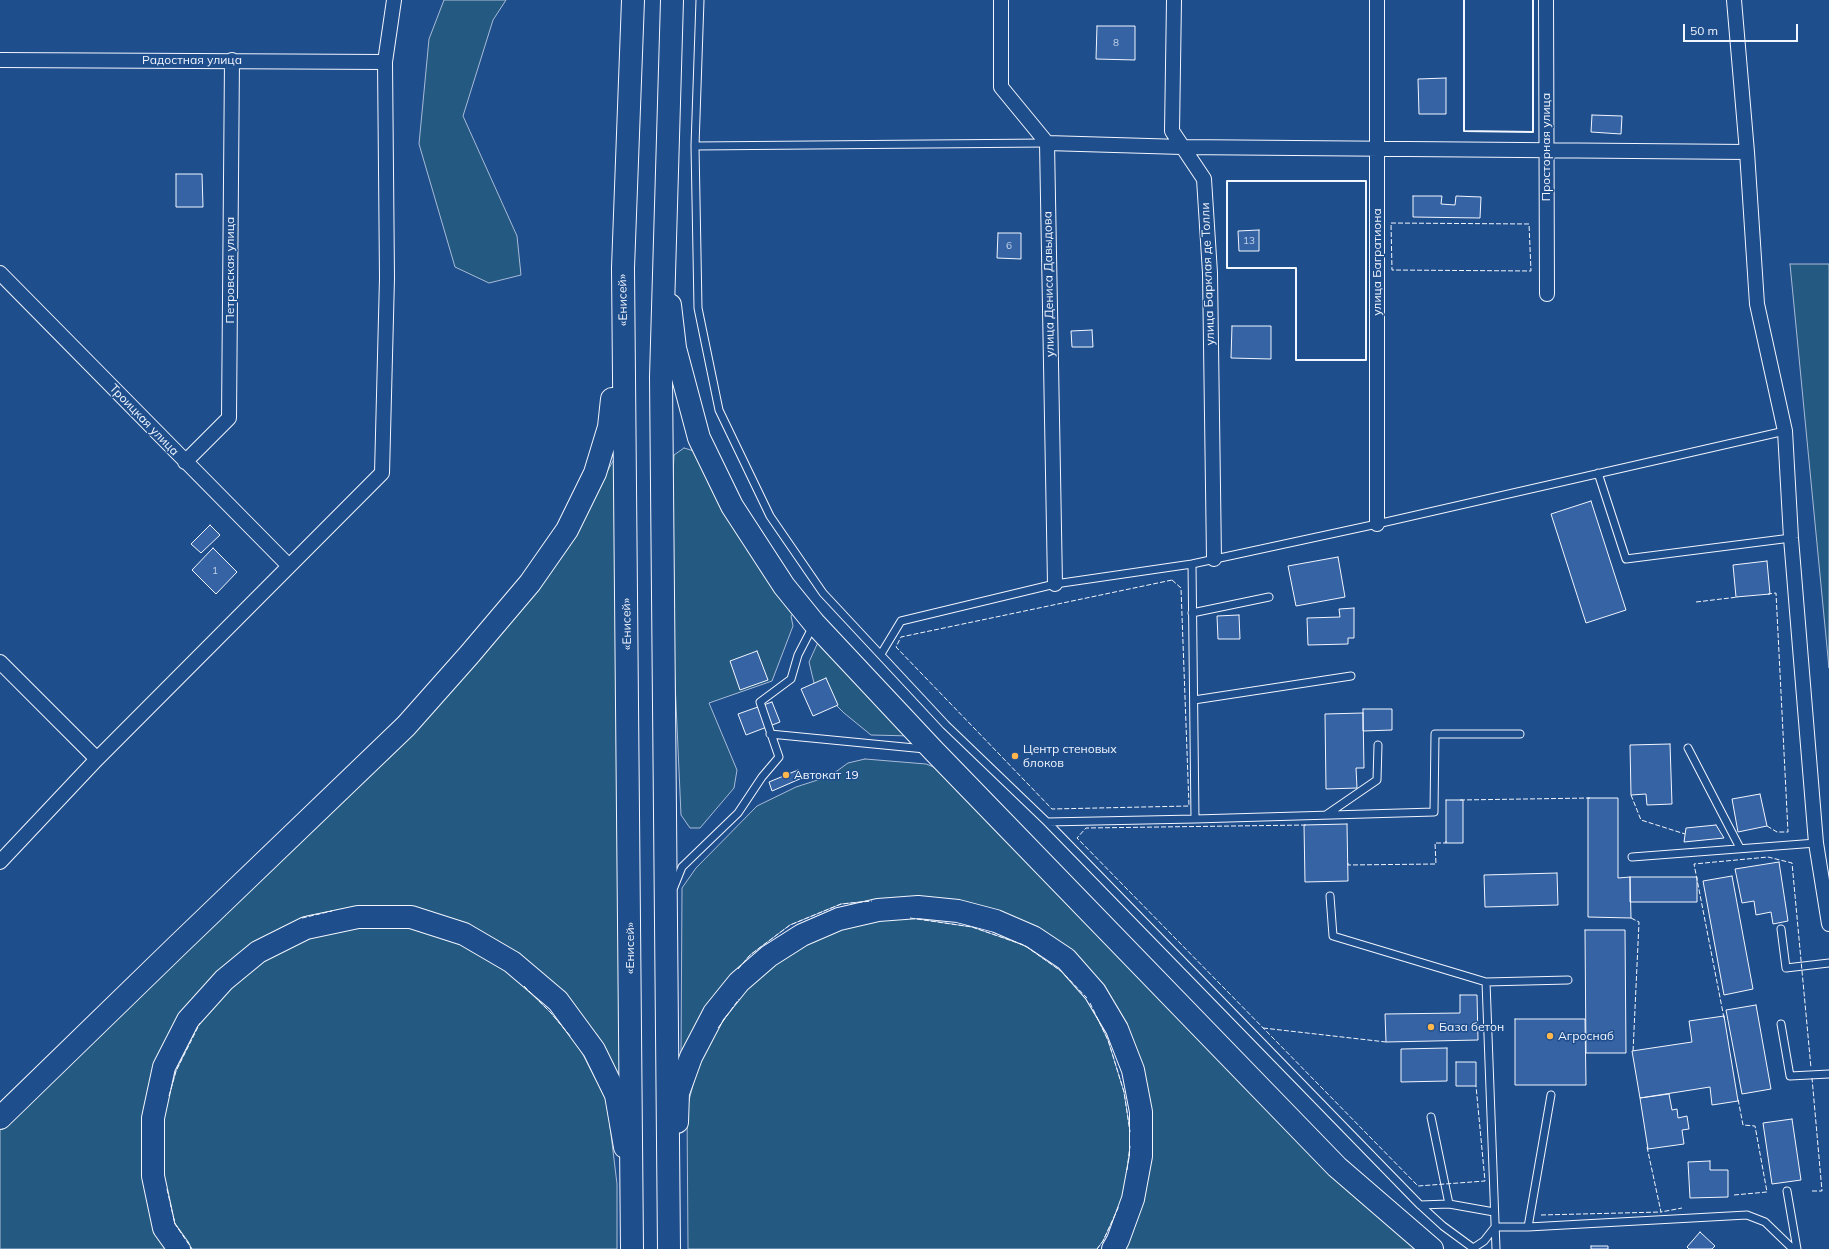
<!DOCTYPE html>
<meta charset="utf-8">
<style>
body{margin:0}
#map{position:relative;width:1829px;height:1249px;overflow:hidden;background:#1f4e8c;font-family:Mulish,sans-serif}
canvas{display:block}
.scale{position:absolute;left:1683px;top:24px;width:115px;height:18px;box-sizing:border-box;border:2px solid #f2f6ff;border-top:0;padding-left:5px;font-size:12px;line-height:14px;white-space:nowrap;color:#f2f6ff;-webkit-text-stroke:3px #1f4e8c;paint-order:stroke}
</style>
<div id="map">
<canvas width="1829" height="1249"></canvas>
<div class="scale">50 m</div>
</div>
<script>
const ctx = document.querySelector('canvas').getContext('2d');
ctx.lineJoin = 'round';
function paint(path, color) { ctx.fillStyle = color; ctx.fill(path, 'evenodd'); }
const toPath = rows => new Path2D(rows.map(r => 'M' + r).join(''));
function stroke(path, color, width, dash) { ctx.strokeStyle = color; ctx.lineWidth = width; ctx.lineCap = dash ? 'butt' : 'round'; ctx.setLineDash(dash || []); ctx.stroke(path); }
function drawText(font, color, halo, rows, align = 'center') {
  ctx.font = font + ' Mulish,sans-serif'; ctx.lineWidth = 3; ctx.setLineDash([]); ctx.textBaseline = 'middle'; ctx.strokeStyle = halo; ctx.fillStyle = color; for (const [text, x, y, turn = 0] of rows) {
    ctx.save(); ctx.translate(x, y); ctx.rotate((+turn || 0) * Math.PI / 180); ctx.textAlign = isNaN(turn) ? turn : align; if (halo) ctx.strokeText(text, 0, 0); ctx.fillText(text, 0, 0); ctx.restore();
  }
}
const green = toPath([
 [444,0,506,0,493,20,463,116,517,236,521,275,489,283,455,267,419,144,429,39,444,0],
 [1790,264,1829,264,1829,668,1790,264],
 [684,448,694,451,795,611,791,616,793,626,772,681,709,703,737,770,734,788,700,828,690,828,681,815,669,548,674,455,684,448],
 [618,452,621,1088,598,1036,567,999,519,954,358,906,307,916,251,945,216,976,144,1118,142,1174,157,1231,170,1249,0,1249,0,1127,179,952,573,533,618,452],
 [819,640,912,736,871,735,844,713,814,683,809,662,819,640],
 [865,759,926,764,944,771,1418,1249,1124,1249,1152,1141,1075,956,898,898,841,904,790,925,750,955,705,1009,681,1057,682,888,696,868,757,806,796,787,830,776,848,763,865,759],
 [899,916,972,927,1024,945,1061,971,1088,999,1108,1040,1124,1092,1131,1137,1125,1194,1103,1241,1097,1249,688,1249,687,1108,699,1062,718,1028,761,969,802,938,899,916],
 [358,925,413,928,460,942,507,970,551,1013,578,1045,607,1101,617,1184,617,1249,192,1249,175,1224,163,1175,162,1119,176,1071,199,1023,230,986,268,957,307,935,358,925]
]);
paint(green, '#245a82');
stroke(green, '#a8bbd7', 1);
const building = toPath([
 [1097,26,1135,26,1135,60,1096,59,1097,26],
 [1446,78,1446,114,1419,114,1418,79,1446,78],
 [1592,115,1622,116,1621,134,1591,132,1592,115],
 [176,174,202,174,203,207,176,207,176,174],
 [1413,196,1442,196,1441,204,1455,205,1456,196,1481,197,1480,218,1413,217,1413,196],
 [1259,230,1259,251,1239,251,1238,231,1259,230],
 [998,233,1021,233,1021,259,997,258,998,233],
 [1232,326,1271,326,1271,359,1231,358,1232,326],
 [1092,330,1093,347,1072,347,1071,331,1092,330],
 [1591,501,1626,610,1586,623,1551,514,1591,501],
 [210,525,220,535,201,553,191,544,210,525],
 [213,548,237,572,216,594,192,570,213,548],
 [1338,557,1345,597,1296,606,1288,566,1338,557],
 [1767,561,1770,594,1736,597,1733,565,1767,561],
 [1354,608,1354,638,1348,638,1348,644,1308,645,1307,618,1340,617,1339,609,1354,608],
 [1239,615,1240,639,1218,639,1217,616,1239,615],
 [757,651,768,680,740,690,730,661,757,651],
 [826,678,838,705,813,716,801,689,826,678],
 [772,702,780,722,746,735,738,714,772,702],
 [1363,709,1392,709,1392,730,1363,731,1363,709],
 [1363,713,1364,768,1356,768,1357,788,1326,789,1325,714,1363,713],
 [1670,744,1672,804,1647,805,1646,794,1631,795,1630,745,1670,744],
 [798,770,802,778,772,791,769,782,798,770],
 [1760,794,1767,826,1738,832,1732,799,1760,794],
 [1588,798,1618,798,1618,878,1630,877,1631,918,1588,917,1588,798],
 [1446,800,1463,800,1463,843,1446,843,1446,800],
 [1347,824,1348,881,1305,882,1304,825,1347,824],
 [1716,825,1724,838,1684,842,1686,828,1716,825],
 [1779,862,1788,921,1773,924,1771,912,1756,915,1754,901,1742,903,1735,869,1779,862],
 [1557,873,1558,905,1485,907,1484,875,1557,873],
 [1732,876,1753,989,1724,995,1703,881,1732,876],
 [1630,877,1697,877,1697,902,1630,902,1630,877],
 [1585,930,1625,930,1626,1053,1586,1053,1585,930],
 [1460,995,1477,995,1478,1040,1386,1042,1385,1014,1460,1013,1460,995],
 [1756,1005,1771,1089,1742,1094,1726,1010,1756,1005],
 [1724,1016,1738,1101,1712,1105,1710,1087,1640,1098,1632,1051,1692,1042,1689,1021,1724,1016],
 [1515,1019,1585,1019,1586,1085,1515,1085,1515,1019],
 [1447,1048,1447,1081,1401,1082,1401,1049,1447,1048],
 [1456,1062,1476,1062,1476,1086,1456,1086,1456,1062],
 [1669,1094,1672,1110,1677,1109,1678,1118,1687,1116,1689,1129,1682,1130,1684,1144,1648,1149,1640,1098,1669,1094],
 [1792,1119,1801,1180,1772,1184,1763,1123,1792,1119],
 [1710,1161,1710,1170,1728,1170,1728,1197,1690,1198,1688,1162,1710,1161],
 [1700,1232,1715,1246,1712,1249,1689,1249,1687,1247,1700,1232],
 [1591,1246,1608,1246,1608,1249,1591,1249,1591,1246]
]);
paint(building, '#3563a3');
stroke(building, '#f2f6ff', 1);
const lane = toPath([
 [700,0,695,146,698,308,719,410,770,516,823,593,946,725,1047,822,1420,1205,1443,1226,1473,1248],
 [695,146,1046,143],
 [1598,473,1626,559,1791,538],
 [1192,613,1269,597],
 [881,654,901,621,1055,584,1192,564,1377,524,1785,431],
 [1194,700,1351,676],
 [770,734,925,749],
 [1688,748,1740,848],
 [1326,815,1377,780,1378,745],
 [1195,819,1434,812,1435,734,1520,734],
 [1047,822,1195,819,1192,564],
 [1632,857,1816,843],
 [674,887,682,867,738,813,762,777,779,757,760,702,791,679,798,655,813,626],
 [1330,896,1333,936,1486,982,1496,1249],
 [1781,929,1786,968,1829,963],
 [1486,982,1568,980],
 [1781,1024,1790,1076,1829,1074],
 [1431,1117,1449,1204],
 [1787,1191,1797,1249],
 [1420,1205,1449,1204,1494,1212],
 [1495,1227,1528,1227,1747,1215,1765,1222,1793,1249],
 [1528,1227,1551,1095],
 [1472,1249,1484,1241,1495,1227]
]);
const street = toPath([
 [1001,0,1001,87,1047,143,1055,584],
 [1174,0,1172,131,1204,179,1210,273,1214,559],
 [1546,0,1547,294],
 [1734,0,1747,152,1757,304,1785,431,1791,538,1816,843,1829,924],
 [0,60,385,62],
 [1047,143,1182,147,1747,152],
 [0,273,289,566],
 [185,462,229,418,232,60],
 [1377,524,1377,0],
 [0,662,97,759],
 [0,862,97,759,382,473,387,278,385,62,394,0]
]);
const primary = toPath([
 [670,305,675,348,699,438,732,506,784,586,814,623,933,750,1337,1167,1432,1249],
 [677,1122,678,1093,691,1057,714,1013,739,982,769,956,802,935,839,919,878,910,918,907,958,911,996,921,1033,937,1066,959,1095,992,1117,1029,1133,1070,1141,1112,1141,1156,1133,1199,1118,1240,1113,1249],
 [179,1249,164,1228,153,1176,153,1118,164,1067,188,1020,224,980,258,952,306,928,358,917,411,917,464,934,512,962,558,1001,594,1050,616,1095,625,1147]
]);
const highway = toPath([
 [0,1118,178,945,406,726,469,655,530,583,567,530,595,473,609,427,612,399],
 [632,1249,623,268,633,0],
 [669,1249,661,377,672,0]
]);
stroke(lane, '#f2f6ff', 9);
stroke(street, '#f2f6ff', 16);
stroke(primary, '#f2f6ff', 24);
stroke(highway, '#f2f6ff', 24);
stroke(lane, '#1f4e8c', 7);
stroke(street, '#1f4e8c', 14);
stroke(primary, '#1f4e8c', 22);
stroke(highway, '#1f4e8c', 22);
stroke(toPath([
 [1391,223,1529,224,1531,271,1392,270,1391,223],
 [1172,580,1181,588,1189,806,1052,809,896,647,901,637,1172,580],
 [1696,602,1738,597],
 [1631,795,1641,820,1685,834],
 [1460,800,1590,798],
 [1306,825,1086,828,1077,838,1418,1186,1485,1181,1476,1086],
 [1767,826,1777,832,1788,832,1776,593,1768,594],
 [1348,863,1348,865,1436,864,1435,843,1446,843,1446,840],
 [302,918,332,911],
 [910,918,972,927,1024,945,1061,971,1087,998],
 [1631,918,1639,922,1633,1052],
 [738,969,750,955,790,925,841,904,872,901],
 [524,986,551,1013,571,1037],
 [1090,1003,1108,1040,1124,1092,1130,1132],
 [1724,1018,1694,864,1768,857,1792,863,1811,1068],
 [718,1028,739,999],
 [1263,1028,1386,1042],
 [169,1096,176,1071,200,1023],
 [1647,1147,1661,1212,1682,1208],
 [1127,1170,1130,1146],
 [167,1189,175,1224,192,1249],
 [1812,1191,1822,1191,1812,1078],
 [1734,1195,1767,1192,1755,1126,1743,1125,1738,1099],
 [1541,1215,1661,1212],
 [1097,1249,1103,1241,1119,1206]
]), '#f2f6ff', 1, [5, 2]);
stroke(toPath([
 [1464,0,1464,131,1533,132,1533,0],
 [1227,181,1366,181,1366,360,1296,360,1296,268,1227,268,1227,181]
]), '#f2f6ff', 2);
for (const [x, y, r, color] of [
 [1015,756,4,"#ffb74d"],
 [786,775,4,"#ffb74d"],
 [1431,1027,4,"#ffb74d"],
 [1550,1036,4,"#ffb74d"]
]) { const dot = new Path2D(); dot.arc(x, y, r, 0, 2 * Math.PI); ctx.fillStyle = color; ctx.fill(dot); stroke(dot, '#1f4e8c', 1.5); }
drawText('10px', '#c3d1e8', null, [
 ["8",1116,43],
 ["13",1249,241],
 ["6",1009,246],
 ["1",215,571]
]);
drawText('12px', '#f2f6ff', '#1f4e8c', [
 ["Радостная улица",192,60],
 ["Просторная улица",1546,147,-90],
 ["улица Багратиона",1377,262,-90],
 ["Петровская улица",230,270,-90],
 ["улица Барклая де Толли",1208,274,-92],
 ["улица Дениса Давыдова",1049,284,-91],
 ["«Енисей»",623,300,-91],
 ["Троицкая улица",144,420,46],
 ["«Енисей»",627,624,-91],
 ["«Енисей»",630,948,-90]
]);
drawText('12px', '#f2f6ff', '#1f4e8c', [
 ["Центр стеновых",1023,749],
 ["блоков",1023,763],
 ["Автокат 19",794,775],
 ["База бетон",1439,1027],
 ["Агроснаб",1558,1036]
], 'left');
</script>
